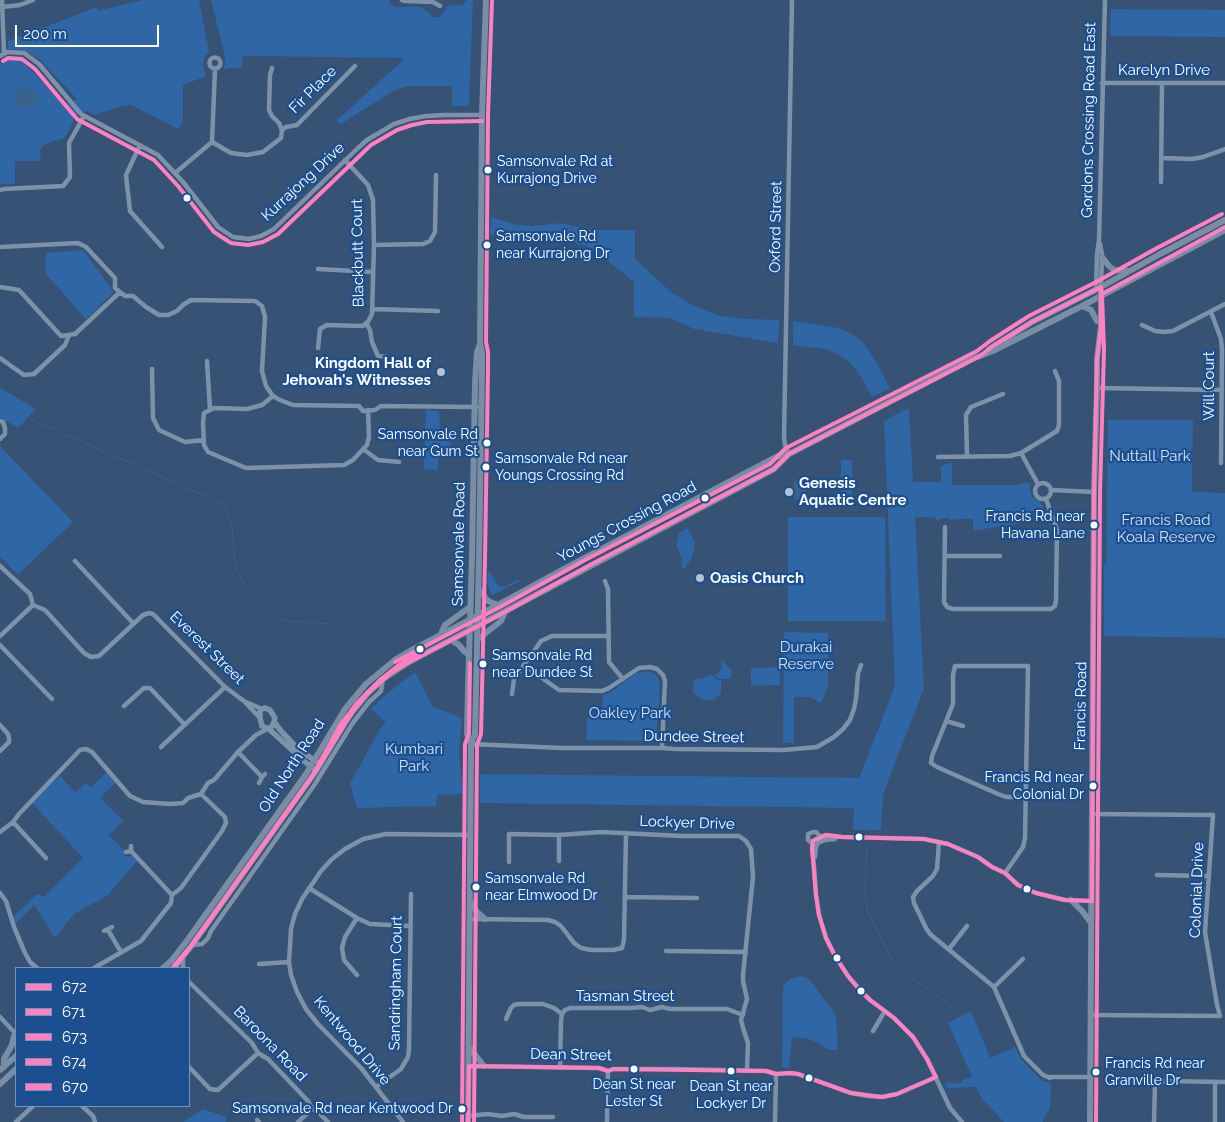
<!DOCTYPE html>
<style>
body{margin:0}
#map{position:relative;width:1225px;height:1122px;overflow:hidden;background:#365274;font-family:Raleway,sans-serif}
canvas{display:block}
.legend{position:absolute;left:15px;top:967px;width:175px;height:140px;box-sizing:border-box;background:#1b4f8f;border:1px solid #7695bc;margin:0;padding:6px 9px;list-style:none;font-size:15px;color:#fff}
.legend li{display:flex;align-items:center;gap:10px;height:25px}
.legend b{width:25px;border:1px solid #7695bc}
.scale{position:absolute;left:15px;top:25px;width:144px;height:22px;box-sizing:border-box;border:2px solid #fff;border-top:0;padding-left:6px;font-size:15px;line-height:18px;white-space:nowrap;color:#fff;-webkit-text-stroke:4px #1b4f8f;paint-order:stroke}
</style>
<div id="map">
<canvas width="1225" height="1122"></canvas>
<ul class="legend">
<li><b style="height:6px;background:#ff80c0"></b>672</li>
<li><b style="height:6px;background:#ff80c0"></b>671</li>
<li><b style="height:6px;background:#ff80c0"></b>673</li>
<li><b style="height:6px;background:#ff80c0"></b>674</li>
<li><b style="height:6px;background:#ff80c0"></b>670</li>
</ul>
<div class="scale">200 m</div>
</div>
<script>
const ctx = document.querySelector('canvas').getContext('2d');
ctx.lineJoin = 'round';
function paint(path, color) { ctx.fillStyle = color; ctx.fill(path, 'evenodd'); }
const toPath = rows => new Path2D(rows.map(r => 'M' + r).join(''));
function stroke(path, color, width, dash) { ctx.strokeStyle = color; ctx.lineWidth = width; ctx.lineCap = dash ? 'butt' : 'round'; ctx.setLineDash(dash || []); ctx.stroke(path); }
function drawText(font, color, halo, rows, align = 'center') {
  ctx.font = font + ' Raleway,sans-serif'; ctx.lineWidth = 4.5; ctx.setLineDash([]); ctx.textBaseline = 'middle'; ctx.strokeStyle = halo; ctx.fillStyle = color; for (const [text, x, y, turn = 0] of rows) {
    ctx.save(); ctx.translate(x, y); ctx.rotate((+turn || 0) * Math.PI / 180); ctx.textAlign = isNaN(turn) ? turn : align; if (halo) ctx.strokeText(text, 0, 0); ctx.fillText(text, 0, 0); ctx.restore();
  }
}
paint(toPath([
 [143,0,199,0,209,52,204,58,203,66,206,76,183,85,183,121,178,129,131,105,118,107,95,115,86,111,73,116,73,123,64,138,45,144,40,151,41,161,15,161,15,184,0,184,0,63,8,60,20,59,31,70,64,105,77,99,38,58,23,50,8,49,8,41,97,7,97,11],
 [211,0,390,0,390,3,395,7,420,7,424,9,433,17,439,17,444,12,447,6,462,5,467,0,473,0,469,104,468,106,452,106,452,86,408,86,393,91,341,124,336,121,402,61,403,58,243,56,242,67,223,69,225,65,225,57],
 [1111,9,1225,10,1225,37,1110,36],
 [491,217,518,225,532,226,561,223,589,230,635,230,635,259,671,292,694,306,720,316,748,319,779,320,778,343,694,329,670,318,634,317,634,282,599,254,586,246,571,241,547,238,507,237,490,234],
 [83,250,114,292,86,319,45,273,46,253],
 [793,321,839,328,850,333,859,339,865,345,876,362,890,388,872,397,862,378,855,369,848,361,839,355,829,350,818,348,793,345],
 [0,388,36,409,18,428,0,417],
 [909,408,913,482,941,482,941,466,952,462,952,485,1019,485,1026,482,1027,484,1030,483,1030,491,1032,497,1040,502,1044,507,1023,515,1025,522,973,531,973,519,955,519,952,521,949,518,941,518,938,521,934,517,915,517,924,689,889,778,883,795,881,830,853,830,854,808,480,803,480,774,859,778,895,686,884,421],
 [426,410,439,411,440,430,449,439,451,446,449,449,438,448,438,470,424,469],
 [1108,420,1193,420,1192,492,1225,493,1225,638,1104,636,1104,564,1106,564],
 [0,446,73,522,18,575,0,556],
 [841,460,852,460,852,481,841,481],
 [841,485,852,485,852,506,841,506],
 [788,517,885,517,886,621,788,621],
 [687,528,695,542,695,544,692,558,683,570,681,562,682,560,676,544,679,533],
 [488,571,490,572,498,585,501,587,504,587,517,580,520,581,493,595,490,592,487,582],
 [784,632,828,633,828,686,821,703,810,697,794,697,794,743,783,743],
 [721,660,732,670,731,679,720,679,714,676,714,675,717,674,721,669,722,665],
 [780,667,780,685,751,686,751,668],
 [647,671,653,673,658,677,660,684,659,704,656,738,651,741,586,740,587,717,602,717,603,695,611,692,636,673],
 [415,672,432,706,462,718,459,752,463,793,462,794,437,795,436,806,357,808,350,783,380,729,386,722,371,709,383,697],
 [712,674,715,679,721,680,721,693,714,700,702,700,693,692,694,679,701,678],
 [107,772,116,782,100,798,123,821,109,835,124,850,125,856,133,856,137,861,108,895,74,914,55,938,34,905,14,925,14,916,37,894,44,897,83,858,31,802,60,776,75,792,86,783,91,787],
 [803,976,810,980,836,1015,838,1050,829,1050,817,1042,804,1038,792,1037,789,1068,782,1067,783,986,790,979],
 [971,1011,990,1058,1015,1047,1021,1059,1042,1081,1051,1083,1050,1108,1043,1119,1043,1122,1004,1122,982,1099,976,1087,948,1088,945,1083,961,1083,964,1079,972,1077,948,1023],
 [203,1109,226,1117,226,1122,183,1122]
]), '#2f66a5');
paint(toPath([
 [13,88,21,88,34,93,37,97,37,103,27,109,22,109,18,104],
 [794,481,806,481,806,499,794,499]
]), '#3b618d');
stroke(toPath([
 [491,225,518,234,575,236,592,241,612,250,664,298,685,313,711,324,735,330,778,333],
 [791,334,809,335,843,345,855,354,866,366,884,401],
 [0,405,8,409,221,503,226,508,232,528,235,562,236,570,247,588,270,611,278,617,288,621,333,624],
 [409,681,461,782],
 [481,783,489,786,520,789,536,786,575,786,664,792,703,792,752,788,787,786,806,786,860,791],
 [865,791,871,793],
 [867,831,871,803,871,793,873,784,911,685,905,614,902,515,899,472,900,458,895,427,891,412,887,406],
 [867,845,865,889,867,911,894,963,900,970,948,1003,958,1011,964,1021,981,1070,988,1084,1016,1114,1023,1122]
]), '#3b618d', 1);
stroke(toPath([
 [2,0,4,54],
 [402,0,405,1,433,2,440,6],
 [2,7,20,5,33,0],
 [0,56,7,52,24,53,39,64,81,114,158,155,183,182,218,227,233,237,249,239,261,236,274,229,358,148,367,140,394,124,410,119,426,116,445,115,482,115],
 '209.5 63a5.5 5.5 0 1 1 11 0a5.5 5.5 0 1 1-11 0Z',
 [272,68,270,75,269,110,272,116,279,123,282,130],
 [1102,83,1225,83],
 [212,142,231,153,247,155,263,152,281,138,282,130,286,127,297,125,355,66],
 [140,145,126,175,130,211,162,247],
 [1161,158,1192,159,1203,157,1225,149],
 [345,160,368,185,373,200,374,245,372,314,368,322,366,323,370,330,372,342,378,356,387,357],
 [175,173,212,142,215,69],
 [1161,182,1162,83],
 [0,190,4,189,63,186,70,177,69,143,84,116],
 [1100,244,1102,254,1101,287],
 [374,245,423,244,430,241,435,232,436,175],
 [0,247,78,243,86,247,115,278,115,288,125,296,133,296,146,307,159,315,168,315,177,311,183,305,191,300,255,301,262,306,265,317,262,371,266,386,273,396,280,400,293,405,359,406,363,411,375,410,381,406,477,407],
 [318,269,373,272],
 [0,287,19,290,61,336,75,334,120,292],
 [1096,290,1097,254,1099,240,1105,0],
 [372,309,438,311],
 [1211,312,1221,339,1222,349,1221,463],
 [1142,325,1155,331,1164,332,1173,331,1225,304],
 [318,348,320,329,327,325,363,326,366,323],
 [0,358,24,375,34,374,65,345,69,335],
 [207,361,210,410],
 [152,369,153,418,159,430,185,442,204,440],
 [1097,388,1222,390],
 [273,396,262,405,247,409,214,408,204,413,203,423,204,445,208,452,246,468,344,465,353,460,367,445,369,437,368,410],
 [0,421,3,422,5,428,5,434,0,439],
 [363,449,378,460,399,462],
 [1021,453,1038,484],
 [789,454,785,445,784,437,792,0],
 [967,456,966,415,971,407,1003,394],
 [938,457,1010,456,1021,453,1057,431,1059,425,1059,381,1055,371],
 '1035 491a8 8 0 1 1 16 0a8 8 0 1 1-16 0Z',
 [1051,490,1094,492],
 [945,527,944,602,947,607,953,609,1051,609,1055,606,1056,600,1057,530,1046,499],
 [945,556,1000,556],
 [75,561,133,623],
 [0,566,30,594,33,605,45,610,84,653,91,657,99,656,143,615,149,613,153,614,225,687,244,701,260,718],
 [605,581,608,589,609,662,623,679],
 [0,636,33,605],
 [0,645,52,699],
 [525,666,559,690,602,691,609,688,639,668,650,667,657,669,663,675,665,681,662,748],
 [512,694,514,679,541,641,552,636,608,636],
 [246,702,262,709],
 [124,706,144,688,150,688,184,724],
 [946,721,963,726],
 [0,725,8,734,9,738,9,742,0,751],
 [471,744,562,748,662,748,674,749,784,750,817,747,834,737,843,729,850,720,854,709,856,699,858,674,861,665],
 [161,747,225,687],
 [238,752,262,777],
 [259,783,262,777,265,774],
 [13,822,46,858],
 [0,832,13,822,19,814,80,750,86,749,92,752,130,796,143,802,170,804,183,803,188,798,201,794,208,783,214,780,238,752,256,735,267,729],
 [559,835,559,861],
 [939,842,937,869,933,876,917,891,913,897,914,903,926,928,930,934,994,987,1024,1056,1043,1075,1050,1078,1049,1077,1090,1077],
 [814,845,808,840,808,834,813,832,816,832,819,835,820,838],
 [131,851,172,895],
 [126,852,131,851,131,846],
 [815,857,816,847,818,843,825,840,835,839],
 [509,862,509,834,559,835,601,832,682,836,739,836,746,841,751,849,753,877,743,975,743,981,747,999,741,1020,743,1028,748,1043,747,1070],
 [1005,873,1023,847,1025,838,1028,666,955,666,953,675,953,704,932,756,931,763,937,767,998,794,1006,797,1026,797],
 [1157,875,1209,876],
 [309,888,357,918,370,924,410,926],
 [0,893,6,901,14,927,25,953,30,962,37,968],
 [625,897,697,898],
 [470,919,548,920,555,922,561,926,574,943,581,948,591,950,613,950,622,948,624,940,626,833],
 [108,930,121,952],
 [104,931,112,927],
 [192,945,202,944,208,938,211,931,315,784,352,724,369,702,381,691,383,679],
 [949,949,967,926],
 [666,951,746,952],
 [183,958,183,968],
 [259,964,289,962],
 [94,968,141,941,171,903,172,895,181,888,222,831,226,823,225,817,201,794],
 [357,975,344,960,342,948,345,937,357,918],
 [189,982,252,1043,258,1053,268,1059,308,1101,312,1109,319,1113,328,1122],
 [994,987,1023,959],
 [1091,1015,1220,1016,1217,1005,1205,932,1213,815,1092,814],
 [0,1017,16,1034],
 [506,1019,511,1008,514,1005,519,1004,543,1004,554,1008,562,1014],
 [873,1031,885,1011],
 [469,1066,599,1068,608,1071,613,1069,674,1069,766,1071,776,1074,790,1073,798,1074,851,1093,868,1096,882,1097,897,1094,936,1077],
 [189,1067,210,1089,218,1090,258,1053],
 [560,1068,561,1021,562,1014,565,1010,570,1008,631,1008,642,1007,650,1010,662,1007,670,1009,727,1009,743,1015],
 [376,1087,401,1069,408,1057,409,1049,411,894],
 [82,1106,93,1116,95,1122],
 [468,1116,488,1114,502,1116,514,1114,524,1117,553,1117],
 [257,1120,259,1122],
 [16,1122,33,1106],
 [298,1122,312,1109],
 [403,1122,361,1068,317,1023,306,1009,297,992,291,975,289,962,291,929,295,914,302,899,321,871,332,859,345,849,363,839,386,834,471,835],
 [607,1122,608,1071],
 [775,1122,776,1074],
 [962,1122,950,1108,927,1059,913,1037,894,1018,870,1000,859,989,848,976,835,956,826,938,819,915,816,895,814,866,812,848,813,841,820,837,826,835,842,837,924,839,948,844,978,857,992,867,1005,873,1018,885,1036,893,1065,900,1092,901],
 [1154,1122,1155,1083,1161,1081,1225,1082],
 [1215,1122,1215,1082]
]), '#7d92a8', 4.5);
stroke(toPath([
 [265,708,270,710,275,718,273,725,269,729,262,726,260,718,260,711,262,709,265,708],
 [275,723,281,731,298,749,317,762],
 [269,729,304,761,316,771]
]), '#7d92a8', 5.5);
stroke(toPath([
 [1102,257,1109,266,1114,270,1127,271],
 [1082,306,1091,310,1097,321],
 [989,349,1032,322,1101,287,1160,254,1225,220],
 [478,588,488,601,498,605],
 [441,634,445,625,470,607],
 [451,640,459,645,464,651,468,654],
 [477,640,501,621,505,612],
 [471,744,467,734,468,688,472,557,475,383,477,352,480,344],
 [1071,900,1082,911,1091,923],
 [471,902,477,912,485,919],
 [163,968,172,960,186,942,306,774,345,709,366,684,396,659,410,651,498,605,564,569,778,456,789,454,972,359,993,351,1082,306,1225,230],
 [174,968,192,945,316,771,346,721,353,711,368,693,383,679,409,662,774,469,789,454],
 [469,1047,484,1066],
 [4,1067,4,1059,12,1045,14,1036],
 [0,1070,16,1056],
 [0,1084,16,1069],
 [468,1122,471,744,475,734,479,559,482,369,482,353,480,343,482,115,486,0],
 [1090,1122,1094,492,1097,388,1097,359,1101,326,1101,287]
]), '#798da4', 6);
stroke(toPath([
 [174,968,192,945,316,771,353,711,368,693,391,673,409,662,505,612,590,565,774,469,789,454,980,356,993,346,1032,322,1101,287,1101,326,1097,359,1094,492,1092,901],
 [469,1066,599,1068,608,1071,613,1069,766,1071,776,1074,790,1073,798,1074,851,1093,882,1097,897,1094,936,1077],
 [936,1077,927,1059,913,1037,894,1018,870,1000,859,989,848,976,835,956,826,938,819,915,816,895,812,848,813,841,826,835,842,837,924,839,948,844,978,857,992,867,1005,873,1018,885,1036,893,1065,900,1092,901],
 [468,1122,469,1066]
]), '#ff80c0', 4);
stroke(toPath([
 [3,61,8,58,22,59,35,69,77,119,154,160,178,186,214,232,231,243,248,245,263,242,278,234,371,145,397,130,412,125,427,122,482,121],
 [474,1122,477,745,481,734,485,559,488,369,488,352,486,342,488,115,492,0]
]), '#ff80c0', 4);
stroke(toPath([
 [1096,1122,1100,492,1104,350,1102,294,1225,227]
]), '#ff80c0', 4);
stroke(toPath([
 [395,662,502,606,587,559,770,464,786,448,977,351,990,341,1029,316,1098,281,1157,248,1222,214]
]), '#ff80c0', 4);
stroke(toPath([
 [172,968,191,946,311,778,341,724,357,703,381,679,400,664,420,652]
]), '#ff80c0', 4);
stroke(toPath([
 [462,1122,465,744,469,733,470,663]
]), '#ff80c0', 4);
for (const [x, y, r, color] of [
 [488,170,4.5,"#fff"],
 [187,198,4.5,"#fff"],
 [487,245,4.5,"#fff"],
 [441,372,5,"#b9c2ce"],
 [487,443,4.5,"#fff"],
 [486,467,4.5,"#fff"],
 [789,492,5,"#b9c2ce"],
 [705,498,4.5,"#fff"],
 [1094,525,4.5,"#fff"],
 [700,578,5,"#b9c2ce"],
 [420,649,4.5,"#fff"],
 [483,664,4.5,"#fff"],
 [1093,786,4.5,"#fff"],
 [859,837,4.5,"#fff"],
 [476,887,4.5,"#fff"],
 [1027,889,4.5,"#fff"],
 [837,958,4.5,"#fff"],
 [861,991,4.5,"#fff"],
 [634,1069,4.5,"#fff"],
 [731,1071,4.5,"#fff"],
 [1096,1072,4.5,"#fff"],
 [809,1078,4.5,"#fff"],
 [462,1109,4.5,"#fff"]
]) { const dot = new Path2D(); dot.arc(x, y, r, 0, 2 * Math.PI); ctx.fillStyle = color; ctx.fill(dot); stroke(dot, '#1b4f8f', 2); }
drawText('14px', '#fff', '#1b4f8f', [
 ["Samsonvale Rd at",497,162],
 ["Kurrajong Drive",497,179],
 ["Samsonvale Rd",496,237],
 ["near Kurrajong Dr",496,254],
 ["Samsonvale Rd",478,435,"right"],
 ["near Gum St",478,452,"right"],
 ["Samsonvale Rd near",495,459],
 ["Youngs Crossing Rd",495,476],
 ["Francis Rd near",1085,517,"right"],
 ["Havana Lane",1085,534,"right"],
 ["Samsonvale Rd",492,656],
 ["near Dundee St",492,673],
 ["Francis Rd near",1084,778,"right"],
 ["Colonial Dr",1084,795,"right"],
 ["Samsonvale Rd",485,879],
 ["near Elmwood Dr",485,896],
 ["Francis Rd near",1105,1064],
 ["Granville Dr",1105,1081],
 ["Dean St near",634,1085,"center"],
 ["Lester St",634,1102,"center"],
 ["Dean St near",731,1087,"center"],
 ["Lockyer Dr",731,1104,"center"],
 ["Samsonvale Rd near Kentwood Dr",453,1109,"right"]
], 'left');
drawText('15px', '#fff', '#1b4f8f', [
 ["Karelyn Drive",1164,70],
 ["Fir Place",313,90,-45],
 ["Gordons Crossing Road East",1089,120,-89],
 ["Kurrajong Drive",303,182,-43],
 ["Oxford Street",776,227,-89],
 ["Blackbutt Court",358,253,-91],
 ["Will Court",1209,386,-90],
 ["Youngs Crossing Road",627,522,-28],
 ["Samsonvale Road",459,544,-89],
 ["Everest Street",207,648,44],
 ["Francis Road",1081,706,-89],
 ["Dundee Street",694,737,1],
 ["Old North Road",292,766,-57],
 ["Lockyer Drive",687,823,2],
 ["Colonial Drive",1197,890,-88],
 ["Sandringham Court",396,983,-89],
 ["Tasman Street",625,996],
 ["Kentwood Drive",352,1041,50],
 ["Baroona Road",270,1044,46],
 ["Dean Street",571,1055,1]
]);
drawText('bold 15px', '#fff', '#1b4f8f', [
 ["Kingdom Hall of",431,363,"right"],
 ["Jehovah's Witnesses",431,380,"right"],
 ["Genesis",799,483],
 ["Aquatic Centre",799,500],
 ["Oasis Church",710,578]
], 'left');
drawText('15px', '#cfe3fa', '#1b4f8f', [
 ["Nuttall Park",1150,456],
 ["Francis Road",1166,520],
 ["Koala Reserve",1166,537],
 ["Durakai",806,647],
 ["Reserve",806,664],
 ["Oakley Park",630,713],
 ["Kumbari",414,749],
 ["Park",414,766]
]);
</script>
